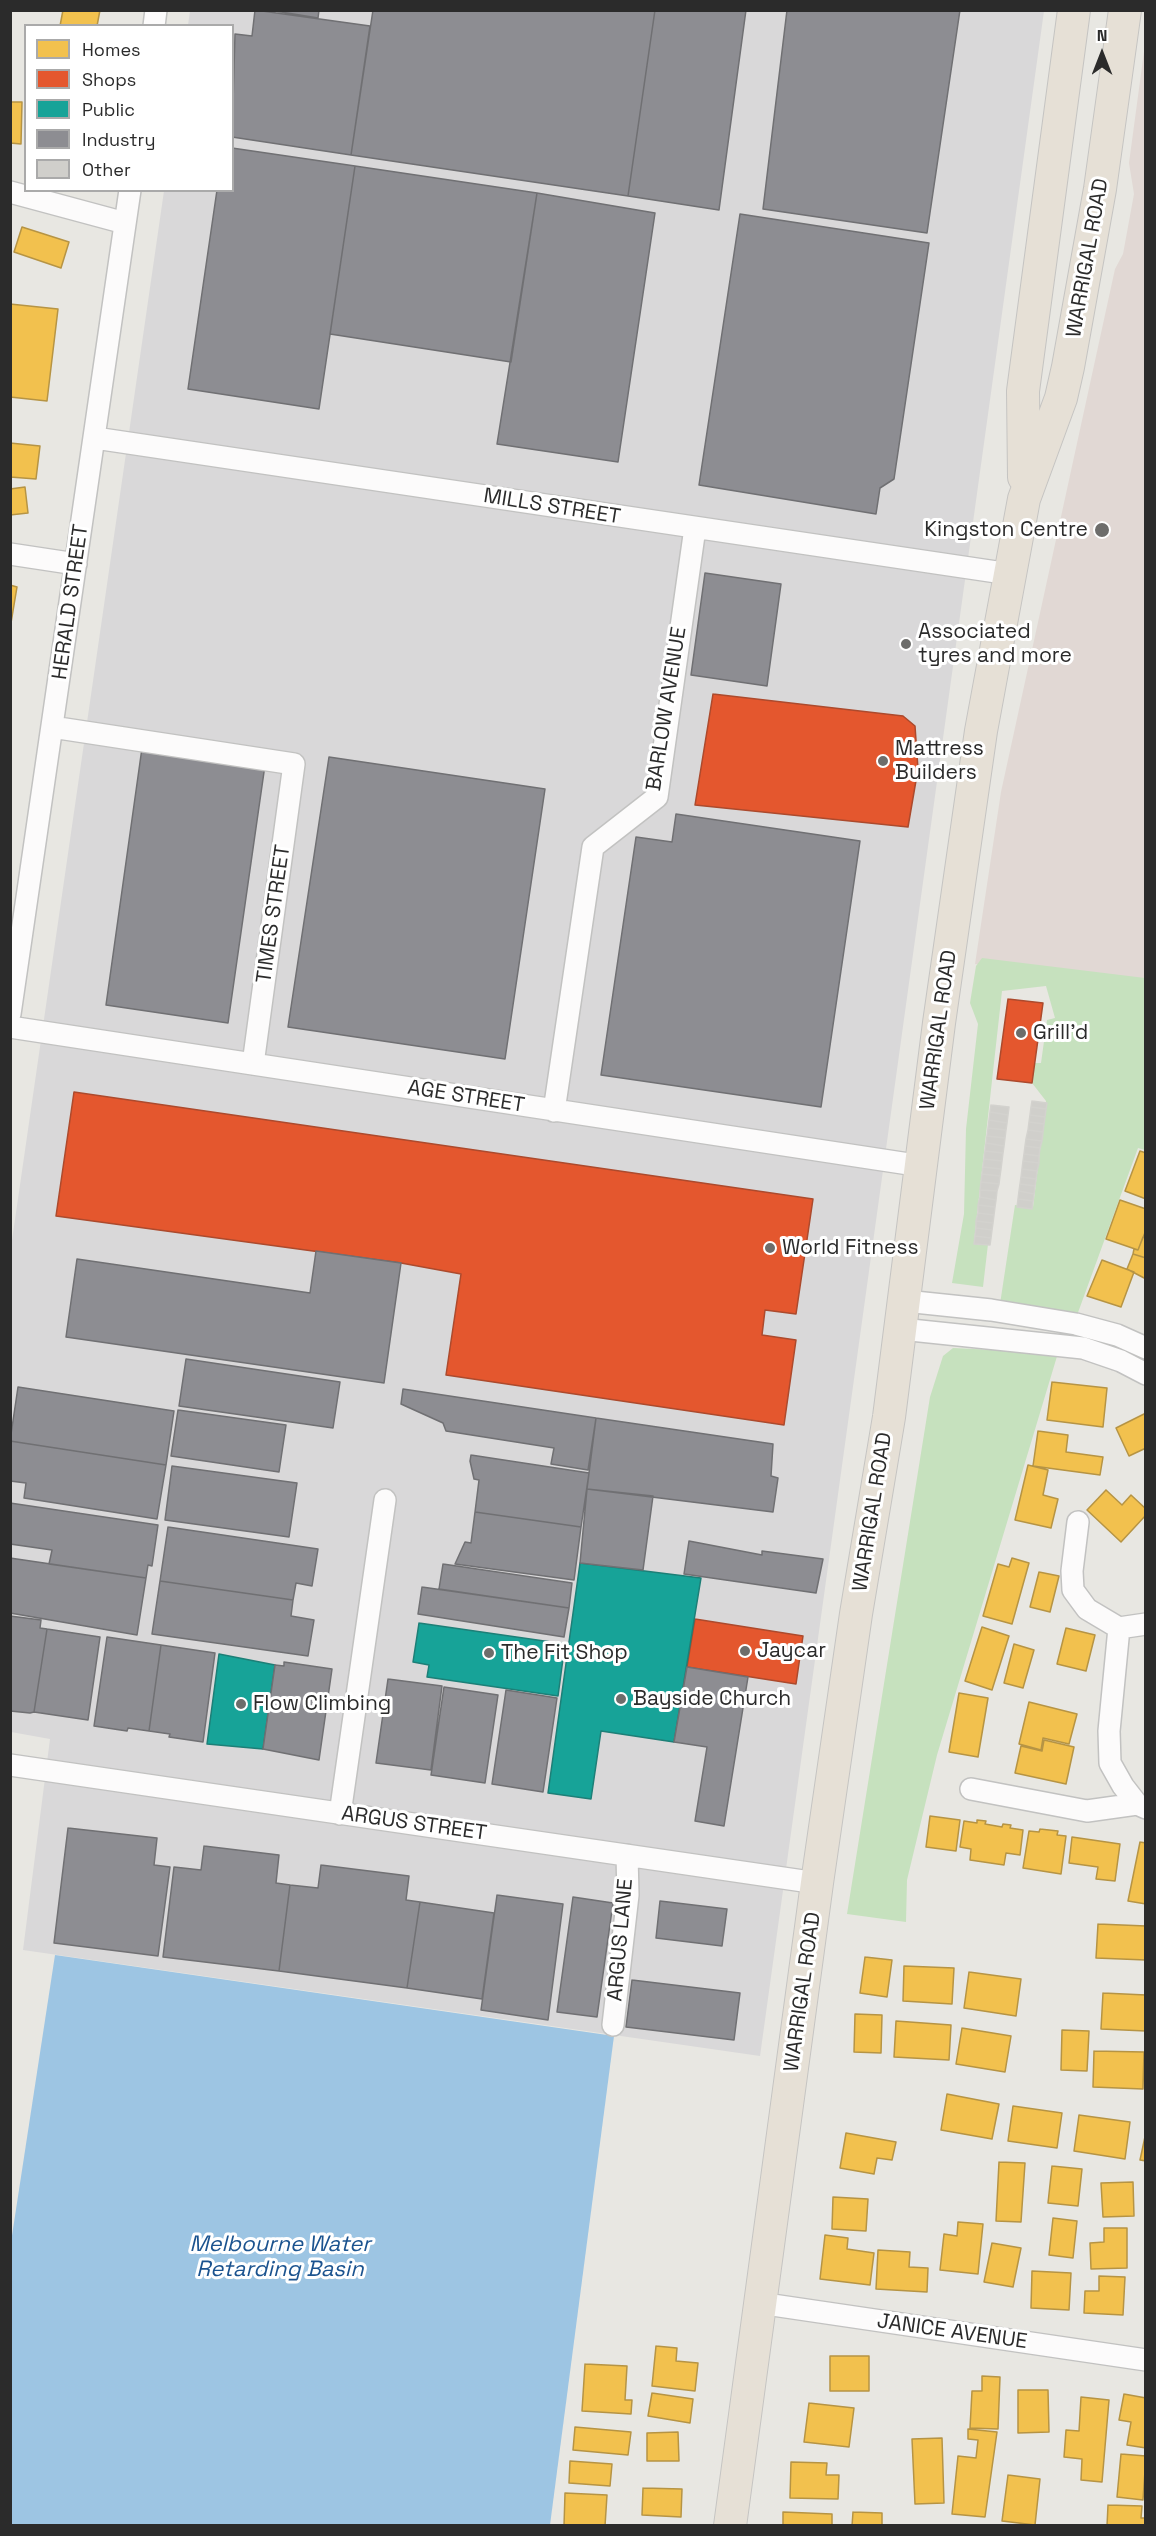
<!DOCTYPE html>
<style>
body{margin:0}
#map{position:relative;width:1156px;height:2536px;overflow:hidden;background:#e8e7e2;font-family:"Space Grotesk",sans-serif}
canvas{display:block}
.frame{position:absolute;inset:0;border:12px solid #2b2b2b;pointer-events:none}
.legend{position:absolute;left:24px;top:24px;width:210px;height:168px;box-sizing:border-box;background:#fff;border:2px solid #aaa;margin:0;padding:8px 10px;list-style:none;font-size:18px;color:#2b2b2b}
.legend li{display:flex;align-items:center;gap:12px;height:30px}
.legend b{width:30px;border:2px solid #aaa}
.north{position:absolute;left:1072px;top:24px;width:60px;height:60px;-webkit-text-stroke:4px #fff;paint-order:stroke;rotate:0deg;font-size:16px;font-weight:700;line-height:24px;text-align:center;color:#2b2b2b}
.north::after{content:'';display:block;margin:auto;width:21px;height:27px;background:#2b2b2b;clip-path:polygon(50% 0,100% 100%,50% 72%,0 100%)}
</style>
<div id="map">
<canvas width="1156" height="2536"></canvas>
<div class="frame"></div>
<ul class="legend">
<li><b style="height:16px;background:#f2c14e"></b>Homes</li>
<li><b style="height:16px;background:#e4572e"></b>Shops</li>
<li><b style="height:16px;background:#17a398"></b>Public</li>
<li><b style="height:16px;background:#8d8d92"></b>Industry</li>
<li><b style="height:16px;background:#d0cfcb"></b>Other</li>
</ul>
<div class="north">N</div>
</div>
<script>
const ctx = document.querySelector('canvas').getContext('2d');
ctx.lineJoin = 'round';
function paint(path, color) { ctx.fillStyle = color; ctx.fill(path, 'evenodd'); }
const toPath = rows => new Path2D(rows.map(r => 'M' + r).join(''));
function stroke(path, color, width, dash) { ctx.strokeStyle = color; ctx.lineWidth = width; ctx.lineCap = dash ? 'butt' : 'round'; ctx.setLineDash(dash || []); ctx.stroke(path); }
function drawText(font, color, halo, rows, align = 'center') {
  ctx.font = font + ' "Space Grotesk",sans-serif'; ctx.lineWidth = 6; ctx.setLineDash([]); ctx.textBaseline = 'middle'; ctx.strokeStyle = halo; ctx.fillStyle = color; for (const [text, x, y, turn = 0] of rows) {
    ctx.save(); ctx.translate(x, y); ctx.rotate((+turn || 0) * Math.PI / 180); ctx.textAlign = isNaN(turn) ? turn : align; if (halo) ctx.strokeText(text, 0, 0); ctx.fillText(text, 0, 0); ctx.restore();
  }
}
paint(toPath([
 [190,11,1044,11,760,2056,23,1950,50,1739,11,1732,11,1247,164,191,232,190,232,26,188,25]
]), '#d9d8d9');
paint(toPath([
 [1145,44,1145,988,975,964,1001,792,1115,269,1123,254,1134,194,1129,163]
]), '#e1d8d4');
paint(toPath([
 [982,958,1145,978,1145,1150,1138,1148,1076,1318,1000,1304,1015,1205,1033,1207,1046,1101,1032,1083,1034,1063,1041,1063,1047,1020,1055,1018,1046,986,1002,991,974,1242,988,1244,983,1287,952,1283,964,1214,966,1129,978,1024,970,1003,976,966],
 [953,1348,1058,1353,937,1755,907,1880,906,1922,847,1914,930,1397,943,1356]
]), '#c6e1be');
paint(toPath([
 [55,1955,614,2036,550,2525,11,2525,11,2242]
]), '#9dc5e3');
const homes = toPath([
 [63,10,100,10,97,26,60,26,63,10],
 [10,102,22,102,21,144,10,143,10,102],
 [22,227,69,242,61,268,14,252,22,227],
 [10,304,58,309,47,401,10,397,10,304],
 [10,443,40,446,36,479,10,477,10,443],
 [25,487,28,513,10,515,10,489,25,487],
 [10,585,17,587,11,623,10,623,10,585],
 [1140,1151,1146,1153,1146,1199,1125,1191,1140,1151],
 [1120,1200,1146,1209,1146,1230,1138,1250,1106,1239,1120,1200],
 [1143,1237,1146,1238,1146,1258,1133,1254,1134,1249,1138,1250,1143,1237],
 [1133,1254,1146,1258,1146,1279,1127,1269,1133,1254],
 [1102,1260,1134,1272,1121,1307,1087,1296,1102,1260],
 [1052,1382,1107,1388,1103,1427,1047,1420,1052,1382],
 [1146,1413,1146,1448,1129,1456,1116,1428,1146,1413],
 [1038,1431,1068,1435,1066,1452,1103,1457,1100,1475,1033,1466,1038,1431],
 [1028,1465,1048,1470,1043,1495,1058,1499,1051,1528,1015,1520,1028,1465],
 [1106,1490,1122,1505,1131,1495,1146,1509,1146,1515,1121,1542,1087,1510,1106,1490],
 [1012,1558,1029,1563,1012,1624,983,1616,998,1564,1009,1567,1012,1558],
 [1039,1572,1059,1576,1050,1612,1030,1607,1039,1572],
 [982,1627,1009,1636,992,1690,965,1681,982,1627],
 [1066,1628,1095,1635,1086,1671,1057,1664,1066,1628],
 [1014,1644,1034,1650,1023,1688,1004,1683,1014,1644],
 [959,1693,988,1698,978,1757,949,1752,959,1693],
 [1029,1702,1077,1714,1069,1744,1043,1738,1041,1750,1019,1744,1029,1702],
 [1044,1740,1074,1747,1066,1784,1015,1773,1021,1746,1042,1751,1044,1740],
 [930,1816,960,1820,956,1851,926,1847,930,1816],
 [977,1820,986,1821,985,1824,1002,1827,1003,1824,1011,1825,1010,1828,1023,1830,1020,1855,1006,1853,1004,1865,970,1860,971,1849,960,1847,964,1821,977,1823,977,1820],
 [1040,1829,1058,1831,1057,1835,1066,1836,1061,1874,1023,1868,1029,1831,1039,1832,1040,1829],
 [1072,1837,1120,1844,1115,1881,1096,1879,1098,1867,1069,1863,1072,1837],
 [1140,1842,1146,1843,1146,1904,1128,1901,1140,1842],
 [1098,1924,1146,1926,1146,1960,1096,1958,1098,1924],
 [865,1957,892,1960,887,1997,860,1993,865,1957],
 [904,1966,954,1968,952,2004,903,2001,904,1966],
 [969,1972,1021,1979,1016,2016,964,2008,969,1972],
 [1103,1993,1146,1995,1146,2031,1101,2029,1103,1993],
 [855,2014,882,2015,881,2053,854,2052,855,2014],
 [896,2021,951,2025,949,2060,894,2057,896,2021],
 [962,2028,1011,2036,1005,2072,956,2064,962,2028],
 [1062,2030,1089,2031,1087,2071,1061,2070,1062,2030],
 [1094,2051,1144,2052,1143,2089,1093,2087,1094,2051],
 [947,2094,999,2104,992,2139,941,2130,947,2094],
 [1013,2106,1062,2113,1057,2148,1008,2141,1013,2106],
 [1079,2115,1130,2122,1125,2159,1074,2151,1079,2115],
 [1146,2132,1146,2161,1140,2160,1146,2132],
 [846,2133,896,2142,892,2160,877,2158,874,2174,840,2168,846,2133],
 [999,2162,1025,2163,1021,2222,996,2221,999,2162],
 [1052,2166,1082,2169,1078,2206,1048,2203,1052,2166],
 [1133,2182,1134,2216,1103,2217,1101,2183,1133,2182],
 [833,2197,868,2199,866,2231,832,2229,833,2197],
 [1053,2218,1077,2221,1073,2258,1049,2255,1053,2218],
 [958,2222,983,2224,978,2274,940,2270,944,2234,957,2236,958,2222],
 [1104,2228,1127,2228,1127,2268,1091,2269,1090,2243,1104,2242,1104,2228],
 [825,2235,848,2238,847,2249,874,2253,870,2285,820,2279,825,2235],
 [992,2243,1021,2248,1013,2287,984,2282,992,2243],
 [878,2250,910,2252,909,2267,928,2268,927,2292,876,2289,878,2250],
 [1032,2271,1071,2273,1069,2310,1031,2308,1032,2271],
 [1099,2276,1125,2277,1123,2315,1084,2313,1085,2291,1099,2291,1099,2276],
 [656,2346,677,2348,676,2361,698,2363,695,2391,652,2386,656,2346],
 [830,2356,869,2356,869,2391,830,2391,830,2356],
 [585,2364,627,2366,625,2400,632,2400,631,2414,582,2411,585,2364],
 [982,2376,1000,2377,998,2429,970,2428,972,2391,982,2391,982,2376],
 [1018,2390,1048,2390,1049,2432,1018,2433,1018,2390],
 [652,2393,693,2399,690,2423,648,2416,652,2393],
 [1124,2394,1146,2398,1146,2448,1127,2445,1131,2422,1119,2420,1124,2394],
 [1081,2397,1109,2400,1102,2482,1081,2480,1082,2459,1064,2457,1066,2430,1079,2431,1081,2397],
 [809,2403,854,2408,849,2447,804,2442,809,2403],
 [575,2427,631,2432,628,2455,573,2450,575,2427],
 [968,2429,997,2432,985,2517,952,2514,958,2456,976,2458,978,2440,968,2439,968,2429],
 [678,2432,679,2461,647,2461,647,2433,678,2432],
 [942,2438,944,2503,915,2504,912,2439,942,2438],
 [1121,2454,1146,2456,1143,2500,1117,2497,1121,2454],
 [570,2461,612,2464,610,2486,569,2483,570,2461],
 [791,2462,827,2463,826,2475,839,2475,838,2499,790,2498,791,2462],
 [1008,2475,1040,2479,1035,2525,1002,2521,1008,2475],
 [643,2488,682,2489,681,2517,642,2515,643,2488],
 [565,2493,607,2495,605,2526,564,2526,565,2493],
 [1108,2505,1142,2506,1141,2518,1146,2518,1146,2526,1107,2526,1108,2505],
 [783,2512,832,2514,832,2526,783,2526,783,2512],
 [853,2512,882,2513,882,2526,852,2526,853,2512]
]);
paint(homes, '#f2c14e');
stroke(homes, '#b69444', 1.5);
const shops = toPath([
 [713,694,903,716,915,726,918,769,908,827,695,805,713,694],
 [1008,999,1043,1003,1032,1083,997,1079,1008,999],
 [74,1092,813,1199,796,1314,765,1310,762,1335,796,1340,784,1425,446,1375,461,1274,401,1263,56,1216,74,1092],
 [695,1619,803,1636,796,1684,687,1667,695,1619]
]);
paint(shops, '#e4572e');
stroke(shops, '#ac4a2d', 1.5);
const public = toPath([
 [580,1563,701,1578,674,1742,601,1731,591,1799,548,1793,580,1563],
 [419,1623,565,1644,558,1696,427,1677,429,1665,413,1662,419,1623],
 [219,1654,275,1665,263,1749,207,1744,219,1654]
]);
paint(public, '#17a398');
stroke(public, '#1d7f77', 1.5);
const industry = toPath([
 [255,10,370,26,351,155,232,137,235,34,252,36,255,10],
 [269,10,319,10,318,18,269,10],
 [373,10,655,10,628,196,351,155,373,10],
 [655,10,746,10,719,210,628,196,655,10],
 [787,10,960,10,927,233,763,209,787,10],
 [232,148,355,166,319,409,188,389,217,190,232,190,232,148],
 [355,166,537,193,511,362,330,334,355,166],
 [537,193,655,213,618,462,497,444,537,193],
 [740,214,929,243,894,479,880,488,876,514,699,485,740,214],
 [705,573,781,584,767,686,691,675,705,573],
 [142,748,265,765,228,1023,106,1005,142,748],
 [329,757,545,789,505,1059,288,1027,329,757],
 [676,814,860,841,821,1107,601,1075,636,837,672,842,676,814],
 [316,1251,401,1263,384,1383,66,1337,77,1259,310,1293,316,1251],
 [186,1359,340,1382,333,1428,179,1406,186,1359],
 [18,1387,174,1411,166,1465,10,1441,18,1387],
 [403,1389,596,1418,588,1470,551,1464,554,1448,446,1431,443,1423,401,1404,403,1389],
 [178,1410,286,1425,279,1472,171,1456,178,1410],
 [596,1418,773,1444,771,1476,778,1478,773,1512,587,1489,596,1418],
 [10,1441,166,1465,157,1519,24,1498,26,1483,10,1481,10,1441],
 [471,1455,589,1473,581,1527,475,1512,479,1480,474,1479,470,1461,471,1455],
 [172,1466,297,1483,289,1537,165,1520,172,1466],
 [587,1489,653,1496,643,1570,580,1563,587,1489],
 [10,1503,158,1525,152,1566,148,1565,146,1578,49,1564,52,1550,10,1544,10,1503],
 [475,1512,581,1527,574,1580,455,1564,465,1542,471,1543,475,1512],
 [168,1527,318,1549,312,1586,296,1583,293,1600,160,1581,168,1527],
 [689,1541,762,1555,762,1551,823,1559,816,1593,684,1574,689,1541],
 [10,1558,146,1578,137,1635,10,1613,10,1558],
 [443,1564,572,1583,569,1608,439,1589,443,1564],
 [160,1581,293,1600,291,1616,314,1620,308,1656,152,1634,160,1581],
 [422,1587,569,1608,564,1637,418,1614,422,1587],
 [10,1616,41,1620,40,1628,47,1629,34,1712,30,1713,10,1711,10,1616],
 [47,1629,100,1637,88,1720,34,1712,47,1629],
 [107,1637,161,1645,149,1731,128,1728,127,1731,94,1726,107,1637],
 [161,1645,215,1653,203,1742,169,1737,170,1734,149,1731,161,1645],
 [284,1662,332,1669,319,1760,263,1749,275,1665,284,1666,284,1662],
 [687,1667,748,1677,724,1826,695,1821,707,1747,674,1742,687,1667],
 [388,1679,442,1686,431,1770,376,1763,388,1679],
 [444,1687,498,1695,485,1783,431,1775,444,1687],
 [506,1690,557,1698,543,1792,492,1784,506,1690],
 [68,1828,157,1838,154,1865,170,1867,158,1956,54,1943,68,1828],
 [204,1846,279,1855,276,1883,290,1885,279,1971,163,1957,174,1867,201,1870,204,1846],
 [321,1865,409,1876,406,1900,420,1902,407,1988,279,1971,290,1885,318,1888,321,1865],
 [497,1895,563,1904,548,2020,481,2010,497,1895],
 [573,1897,613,1903,597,2017,557,2012,573,1897],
 [660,1901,727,1909,722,1946,656,1938,660,1901],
 [420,1902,494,1913,482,1999,407,1988,420,1902],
 [632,1980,740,1993,734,2040,626,2027,632,1980]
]);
paint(industry, '#8d8d92');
stroke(industry, '#707073', 1.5);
const building = toPath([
 [1032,1101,1047,1103,1046,1109,1031,1107,1032,1101],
 [991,1105,1009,1107,1008,1115,990,1112,991,1105],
 [1031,1107,1046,1109,1045,1117,1030,1115,1031,1107],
 [990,1112,1008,1115,1007,1123,989,1120,990,1112],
 [1030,1115,1045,1117,1044,1124,1029,1122,1030,1115],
 [989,1120,1007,1123,1006,1130,988,1128,989,1120],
 [1029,1122,1044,1124,1043,1132,1028,1130,1029,1122],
 [988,1128,1006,1130,1005,1138,987,1136,988,1128],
 [1028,1130,1043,1132,1042,1141,1026,1139,1028,1130],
 [987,1136,1005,1138,1004,1146,986,1143,987,1136],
 [1026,1139,1042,1141,1040,1148,1025,1146,1026,1139],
 [986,1143,1004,1146,1003,1153,985,1151,986,1143],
 [1025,1146,1040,1148,1039,1156,1024,1154,1025,1146],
 [985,1151,1003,1153,1002,1161,984,1159,985,1151],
 [1024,1154,1039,1156,1039,1163,1023,1161,1024,1154],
 [984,1159,1002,1161,1001,1169,983,1167,984,1159],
 [1023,1161,1039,1163,1037,1171,1022,1169,1023,1161],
 [983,1167,1001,1169,1000,1176,982,1174,983,1167],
 [1022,1169,1037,1171,1036,1179,1021,1177,1022,1169],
 [982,1174,1000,1176,999,1184,981,1182,982,1174],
 [1021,1177,1036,1179,1035,1186,1020,1184,1021,1177],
 [981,1182,999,1184,997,1191,980,1190,981,1182],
 [1020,1184,1035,1186,1034,1194,1019,1191,1020,1184],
 [980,1190,997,1191,996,1200,980,1197,980,1190],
 [1019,1191,1034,1194,1033,1201,1018,1199,1019,1191],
 [980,1197,996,1200,995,1207,978,1205,980,1197],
 [1018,1199,1033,1201,1032,1209,1017,1207,1018,1199],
 [978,1205,995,1207,994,1215,978,1213,978,1205],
 [978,1213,994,1215,993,1223,976,1221,978,1213],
 [976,1221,993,1223,992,1230,976,1228,976,1221],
 [976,1228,992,1230,991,1238,975,1236,976,1228],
 [975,1236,991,1238,990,1245,974,1244,975,1236]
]);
paint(building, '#d0cfcb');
stroke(building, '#d3d2ce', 1.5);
const minor = toPath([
 [154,26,156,10],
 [10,192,125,223],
 [95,438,1010,574],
 [10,554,76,564],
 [52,727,294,764,253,1064],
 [10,1014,130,190],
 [10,1027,922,1166],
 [554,1111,593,847,657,797,695,528],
 [905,1301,991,1310,1076,1324,1117,1335,1146,1348],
 [901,1329,1083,1348,1121,1361,1146,1374],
 [1078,1522,1072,1571,1073,1590,1087,1609,1119,1628,1109,1731,1110,1763,1123,1786,1137,1804,1146,1808],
 [1119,1628,1146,1624],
 [10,1765,817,1883],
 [971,1789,1087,1811,1137,1804],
 [340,1814,385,1500],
 [613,2025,628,1895,627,1855],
 [759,2303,1146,2360]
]);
const highway = toPath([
 [1024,477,1023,391,1074,10],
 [730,2526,817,1883,856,1614,889,1417,939,1023,981,731,1024,499,1061,398,1068,367,1100,189,1125,10]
]);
stroke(minor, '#c2c2c1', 24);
stroke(highway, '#c5c4c2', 34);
stroke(minor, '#fcfbfb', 21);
stroke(highway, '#e6e0d6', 32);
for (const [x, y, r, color] of [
 [1102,530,8,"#6d6d6b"],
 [906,644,6,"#6d6d6b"],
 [883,761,6,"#6d6d6b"],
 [1021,1033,6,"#6d6d6b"],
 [770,1248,6,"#6d6d6b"],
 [745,1651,6,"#6d6d6b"],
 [489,1653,6,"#6d6d6b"],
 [621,1699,6,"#6d6d6b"],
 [241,1704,6,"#6d6d6b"]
]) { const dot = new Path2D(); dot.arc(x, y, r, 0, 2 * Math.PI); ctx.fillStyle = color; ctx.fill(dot); stroke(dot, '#fff', 2); }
drawText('21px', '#2b2b2b', '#fff', [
 ["WARRIGAL ROAD",1088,258,-80],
 ["MILLS STREET",552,507,9],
 ["HERALD STREET",71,602,-82],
 ["BARLOW AVENUE",667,709,-81],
 ["TIMES STREET",274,914,-82],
 ["WARRIGAL ROAD",939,1030,-82],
 ["AGE STREET",466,1097,9],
 ["WARRIGAL ROAD",873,1512,-81],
 ["ARGUS STREET",414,1824,8],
 ["ARGUS LANE",621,1940,-85],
 ["WARRIGAL ROAD",803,1992,-82],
 ["JANICE AVENUE",952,2332,8]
]);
drawText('21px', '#2b2b2b', '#fff', [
 ["Kingston Centre",1088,530,"right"],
 ["Associated",918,632],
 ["tyres and more",918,656],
 ["Mattress",895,749],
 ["Builders",895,773],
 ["Grill'd",1033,1033],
 ["World Fitness",782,1248],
 ["Jaycar",757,1651],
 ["The Fit Shop",501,1653],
 ["Bayside Church",633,1699],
 ["Flow Climbing",253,1704]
], 'left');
drawText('italic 22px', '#1b538f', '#fff', [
 ["Melbourne Water",280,2245],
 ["Retarding Basin",280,2270]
]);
</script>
